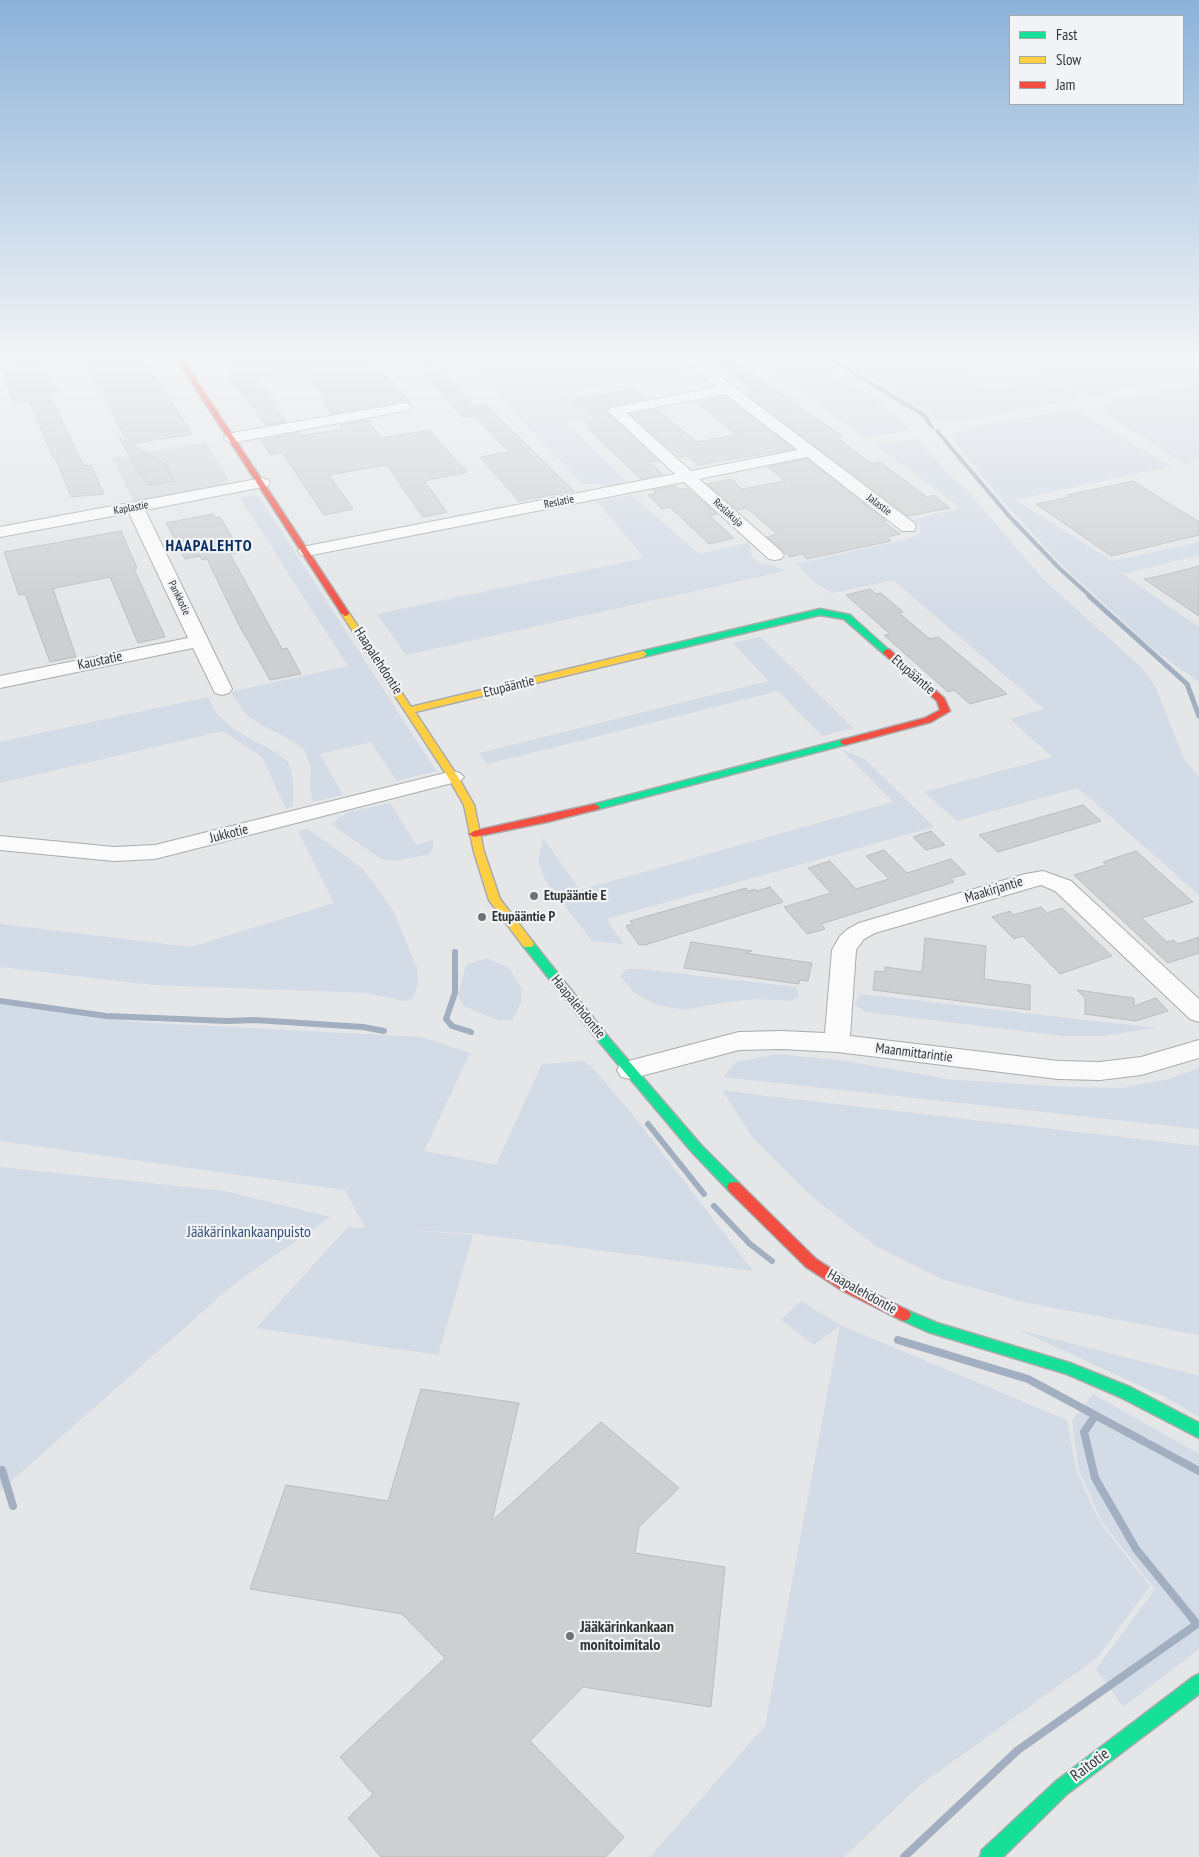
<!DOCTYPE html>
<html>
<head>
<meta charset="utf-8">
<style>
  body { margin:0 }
  #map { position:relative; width:1199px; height:1857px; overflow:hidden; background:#e4e6e8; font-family:"PT Sans Narrow",sans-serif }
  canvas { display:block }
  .legend { position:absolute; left:1009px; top:15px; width:175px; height:90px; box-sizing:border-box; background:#f1f3f6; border:1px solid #a5a7a9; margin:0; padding:6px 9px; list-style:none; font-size:15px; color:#333435 }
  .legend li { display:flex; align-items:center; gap:10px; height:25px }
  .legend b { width:25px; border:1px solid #a5a7a9 }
</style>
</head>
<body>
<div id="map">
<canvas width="1199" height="1857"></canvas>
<ul class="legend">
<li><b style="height:6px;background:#16e098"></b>Fast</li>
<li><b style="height:6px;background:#ffcf43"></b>Slow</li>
<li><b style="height:6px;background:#f24e42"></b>Jam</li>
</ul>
</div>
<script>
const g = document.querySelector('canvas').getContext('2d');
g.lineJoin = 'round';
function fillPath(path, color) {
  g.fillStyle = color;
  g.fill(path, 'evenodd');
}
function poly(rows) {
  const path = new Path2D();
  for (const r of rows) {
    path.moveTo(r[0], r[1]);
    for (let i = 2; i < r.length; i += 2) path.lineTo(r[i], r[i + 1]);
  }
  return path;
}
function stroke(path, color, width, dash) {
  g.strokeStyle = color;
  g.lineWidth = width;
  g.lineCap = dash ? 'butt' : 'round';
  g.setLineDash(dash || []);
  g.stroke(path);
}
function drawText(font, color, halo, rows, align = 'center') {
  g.font = font + ' "PT Sans Narrow",sans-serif';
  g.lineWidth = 4.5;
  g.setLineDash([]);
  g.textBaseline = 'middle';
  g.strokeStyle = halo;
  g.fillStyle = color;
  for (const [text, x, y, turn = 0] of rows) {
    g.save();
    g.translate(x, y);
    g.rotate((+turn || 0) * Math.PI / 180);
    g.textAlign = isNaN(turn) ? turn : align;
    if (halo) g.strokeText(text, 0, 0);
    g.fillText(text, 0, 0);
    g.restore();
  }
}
fillPath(poly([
  [206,442,228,479,219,487,134,502,112,458]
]), '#d3d7dc');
fillPath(poly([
  [461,355,497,355,502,358,523,355,621,355,627,360,656,355,676,355,694,370,566,393,593,418,567,423,630,484,611,488,597,484,582,484],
  [751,355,802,355,869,395,893,414,910,430,866,438],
  [829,355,876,355,885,361,918,355,1026,355,969,368,965,380,979,386,1005,387,1018,382,1051,384,1083,395,1072,401,955,421,936,422,930,413,856,366],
  [1033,355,1199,355,1199,374,1093,396,1061,386,1041,377,1026,364],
  [1199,383,1199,460,1184,464,1103,411,1103,404],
  [1069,410,1077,411,1171,466,1016,500,1112,561,1199,542,1199,555,1122,574,1199,627,1199,682,1154,650,1061,564,1000,498,952,439,953,434,978,426],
  [918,439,946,472,967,490,1044,580,1142,668,1156,688,1184,759,1199,777,1199,895,1078,788,957,821,924,792,1052,757,1010,719,1044,709,893,580,833,593,817,584,796,564,908,539,920,533,921,527,912,520,960,508,876,445],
  [258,495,436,771,397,781,371,742,320,754,343,795,313,802,310,789,311,768,304,749,285,737,261,725,246,714,231,692,348,666,240,498],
  [632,495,699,554,747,543,751,548,751,555,757,562,773,565,785,571,406,655,377,614,644,558,597,501],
  [761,637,853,728,822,736,778,691,487,764,479,753,769,681,733,643],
  [208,697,217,714,233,729,277,753,289,763,293,781,293,806,286,809,262,757,223,731,0,783,0,742],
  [841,749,866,760,934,827,606,919,624,944,592,941,545,880,538,861,543,838,580,890,893,802],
  [390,803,416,845,433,840,433,847,430,854,395,861,381,859,331,824,348,812],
  [308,829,363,869,393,910,417,968,418,984,413,998,404,1001,368,993,153,985,0,967,0,924,191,947,334,903,298,831],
  [487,958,509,968,522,989,521,1003,512,1020,500,1021,463,1006,458,996,466,965],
  [627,969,642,969,796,987,799,996,792,1001,754,999,721,1003,685,1010,657,1005,634,993,620,976],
  [861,994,1155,1028,1103,1036,1064,1036,864,1012,855,1004],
  [0,1004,136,1022,422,1037,470,1053,424,1151,496,1165,541,1066,545,1064,583,1061,591,1066,636,1119,753,1271,477,1234,405,1230,473,1235,438,1355,256,1328,348,1227,365,1228,345,1190,0,1141],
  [778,1054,846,1061,947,1079,1064,1087,1121,1088,1166,1080,1199,1068,1199,1129,723,1077,736,1062],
  [722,1090,758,1095,1199,1146,1199,1335,1028,1303,942,1279,874,1245,810,1195,753,1138],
  [0,1167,225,1191,330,1217,234,1284,0,1491],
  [801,1301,840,1325,1067,1420,1076,1470,1100,1523,1150,1586,1097,1658,920,1785,844,1857,650,1857,765,1726,840,1326,814,1345,781,1320],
  [1019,1330,1199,1376,1199,1417,1167,1398],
  [1093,1394,1199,1454,1199,1649,1123,1707,1096,1669,1155,1589,1102,1522,1079,1470,1072,1421]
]), '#d3dbe6');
stroke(poly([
  [823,355,924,415,932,427],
  [937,431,1009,516,1059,568,1091,597]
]), '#a2afc0', 4);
stroke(poly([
  [1089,596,1187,684,1199,716]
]), '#a2afc0', 5);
stroke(poly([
  [455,952,455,993,446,1019,452,1026,471,1032],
  [0,1001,106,1016,228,1021,255,1020,363,1027,384,1031],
  [648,1124,704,1194],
  [714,1206,750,1244,772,1261]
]), '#a2afc0', 6);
stroke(poly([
  [898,1340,1028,1379,1199,1471],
  [2,1470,13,1506],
  [904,1857,1018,1750,1197,1624,1136,1549,1095,1478,1084,1432,1095,1416]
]), '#a2afc0', 8);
const building = poly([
  [11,355,42,355,57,392,50,393,51,398,84,466,91,465,104,494,71,497,55,457,53,458,29,401,15,403,9,390,0,365,14,363,11,355],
  [82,355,143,355,192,434,131,444,167,465,174,481,148,485,142,475,140,475,119,437,128,443,82,355],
  [222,355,367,355,409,400,331,414,322,402,328,401,302,370,256,377,276,403,272,404,286,422,266,425,227,374,236,373,222,355],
  [408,355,431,355,449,375,446,375,474,407,486,405,574,491,519,501,480,457,509,452,475,416,463,418,408,355],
  [708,355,729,355,795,405,838,433,842,437,838,438,872,464,880,462,927,497,934,495,950,508,908,516,746,394,754,392,708,355],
  [634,389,645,399,610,406,606,411,658,461,650,462,663,474,641,479,587,428,591,427,586,422,596,420,573,400,634,389],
  [726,397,794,449,698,465,687,456,678,457,630,414,657,409,696,442,737,435,696,402,726,397],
  [367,420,382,438,429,430,467,472,424,481,447,512,423,517,387,465,329,475,353,509,324,515,282,453,270,455,261,440,298,433,300,436,343,429,340,425,367,420],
  [807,459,886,521,883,521,900,534,887,537,891,541,807,559,802,554,790,557,767,537,777,534,747,508,737,510,707,484,731,479,742,489,785,481,768,467,807,459],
  [1133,481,1199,522,1199,535,1111,556,1036,504,1070,497,1067,495,1133,481],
  [675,486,679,489,687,488,717,514,710,516,734,538,709,544,670,507,662,509,648,495,656,493,653,490,675,486],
  [213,514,216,518,220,517,241,552,230,554,282,649,287,648,301,674,270,680,238,623,207,559,202,560,200,556,185,559,166,523,213,514],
  [121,531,137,568,134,569,165,637,138,643,110,577,60,587,53,589,76,657,50,662,25,594,19,595,4,552,121,531],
  [1199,566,1199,616,1144,579,1164,575,1199,566],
  [870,589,876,594,881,593,903,612,899,613,930,639,938,637,1007,694,970,704,954,690,948,692,884,635,890,634,846,595,870,589],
  [1083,805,1101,821,998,852,979,835,1083,805],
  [931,831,945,845,926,850,913,837,931,831],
  [884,850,907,873,951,859,966,874,951,878,954,882,821,924,825,929,807,934,784,907,831,893,808,868,830,861,856,889,889,879,866,856,884,850],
  [1136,851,1193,902,1142,918,1167,942,1173,940,1178,944,1199,937,1199,953,1168,963,1074,875,1106,865,1103,862,1136,851],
  [770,887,783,902,645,945,639,945,626,926,633,924,630,921,746,888,748,891,755,889,757,891,770,887],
  [1041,907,1047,913,1062,908,1112,956,1060,974,1023,936,1014,939,992,917,1010,911,1013,915,1041,907],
  [925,938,986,946,984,979,1030,985,1030,1010,873,990,875,971,885,972,885,967,922,972,925,938],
  [691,942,752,951,745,953,812,963,808,981,799,980,799,984,684,968,691,942],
  [1077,990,1134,998,1134,1006,1156,998,1168,1011,1136,1021,1085,1014,1085,998,1077,990],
  [421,1389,519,1403,492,1521,601,1422,679,1488,639,1527,635,1553,725,1567,711,1707,583,1687,530,1741,624,1837,606,1857,381,1857,348,1818,373,1794,340,1757,445,1658,402,1614,250,1589,286,1485,388,1501,421,1389]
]);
fillPath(building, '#cecfd0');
stroke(building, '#bbbcbd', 1);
const street = poly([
  [677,355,692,355,914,523,916,527,914,531,902,531,807,457,699,479,781,551,784,555,781,559,775,560,769,559,684,482,307,556,301,555,298,551,301,547,307,546,675,474,608,411,610,408,615,407,717,387,677,355],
  [725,394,798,450,691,471,626,413,725,394],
  [404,403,409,404,411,407,409,410,232,443,227,441,224,438,227,435,232,433,404,403],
  [262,478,268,480,270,483,268,486,145,510,232,689,229,693,222,695,215,693,193,648,0,688,0,676,188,638,129,513,0,537,0,527,262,478],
  [453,771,460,773,464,777,460,781,155,859,114,861,0,850,0,836,114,847,155,845,453,771],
  [1043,871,1071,881,1199,999,1199,1022,1190,1019,1055,891,1041,885,875,933,864,939,856,950,850,1036,1058,1061,1100,1062,1141,1057,1199,1040,1199,1058,1141,1075,1100,1080,1058,1079,837,1052,782,1049,739,1050,630,1079,621,1077,617,1070,621,1063,739,1032,782,1031,825,1033,832,950,840,936,848,929,859,923,1025,874,1043,871]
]);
const fast = poly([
  [820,609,850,615,891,652,887,655,884,654,844,619,820,615,643,657,639,654,643,651,820,609],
  [845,739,848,740,850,742,848,744,595,810,590,807,591,805,845,739],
  [528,940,532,941,609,1038,701,1145,739,1183,741,1187,739,1191,734,1192,729,1191,691,1151,601,1044,524,947,522,944,528,940],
  [904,1309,937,1323,1070,1363,1130,1387,1199,1423,1199,1438,1120,1397,1067,1374,928,1332,899,1319,897,1315,899,1311,904,1309],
  [1199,1674,1199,1694,1067,1794,1003,1857,980,1857,982,1850,1055,1782,1193,1677,1199,1674]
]);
const slow = poly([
  [345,610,349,613,411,707,643,651,647,654,643,657,415,712,458,777,474,805,484,852,500,899,532,941,534,944,532,947,524,947,489,900,474,852,464,805,448,777,341,613,345,610]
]);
const jam = poly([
  [174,355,180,355,349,613,348,615,345,616,341,613,174,355],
  [887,649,890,650,944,698,950,711,931,722,845,745,842,744,840,742,842,740,925,718,940,710,937,701,884,654,883,652,887,649],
  [595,804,600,807,599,809,547,822,474,837,469,834,474,831,595,804],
  [734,1182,739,1183,816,1259,853,1283,909,1311,911,1315,909,1319,904,1321,899,1319,843,1291,806,1267,729,1191,727,1187,729,1183,734,1182]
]);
stroke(street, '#aaabad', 2);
stroke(fast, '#aaabad', 3);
stroke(slow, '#aaabad', 3);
stroke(jam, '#aaabad', 3);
fillPath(street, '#fbfbfc');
fillPath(fast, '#16e098');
fillPath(slow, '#ffcf43');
fillPath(jam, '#f24e42');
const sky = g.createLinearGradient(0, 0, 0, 615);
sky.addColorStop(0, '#8cb2d8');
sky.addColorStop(0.58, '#f3f4f5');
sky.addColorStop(1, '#f3f4f500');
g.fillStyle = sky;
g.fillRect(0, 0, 1199, 615);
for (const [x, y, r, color] of [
  [534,896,5,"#717274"],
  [482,917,5,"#717274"],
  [570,1636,5,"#717274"]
]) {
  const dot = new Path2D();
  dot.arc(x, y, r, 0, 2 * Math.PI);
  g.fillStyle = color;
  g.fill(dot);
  stroke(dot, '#f1f3f6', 2);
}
drawText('11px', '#333435', '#f1f3f6', [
  ["Reslatie",559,502,-11],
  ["Jalastie",879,505,37],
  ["Kaplastie",131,508,-10],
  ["Reslakuja",728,513,42],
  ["Pankkotie",179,598,64]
]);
drawText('14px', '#333435', '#f1f3f6', [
  ["Kaustatie",100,661,-12],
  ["Haapalehdontie",378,661,57],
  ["Etupääntie",913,675,41],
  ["Etupääntie",509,687,-14],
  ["Jukkotie",229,834,-14],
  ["Maakirjantie",994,890,-17],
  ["Haapalehdontie",578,1007,51],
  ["Maanmittarintie",914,1053,7],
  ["Haapalehdontie",862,1292,29]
]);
drawText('bold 14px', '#333435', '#f1f3f6', [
  ["Etupääntie E",544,896],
  ["Etupääntie P",492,917]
], 'left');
g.letterSpacing = '1px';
drawText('bold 16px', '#072c5f', '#f1f3f6', [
  ["HAAPALEHTO",209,546]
]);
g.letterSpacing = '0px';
drawText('16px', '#365076', '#f1f3f6', [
  ["Jääkärinkankaanpuisto",249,1232]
]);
drawText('bold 16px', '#333435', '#f1f3f6', [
  ["Jääkärinkankaan",580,1627],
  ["monitoimitalo",580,1645]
], 'left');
drawText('16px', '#333435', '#f1f3f6', [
  ["Raitotie",1090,1765,-37]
]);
</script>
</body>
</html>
